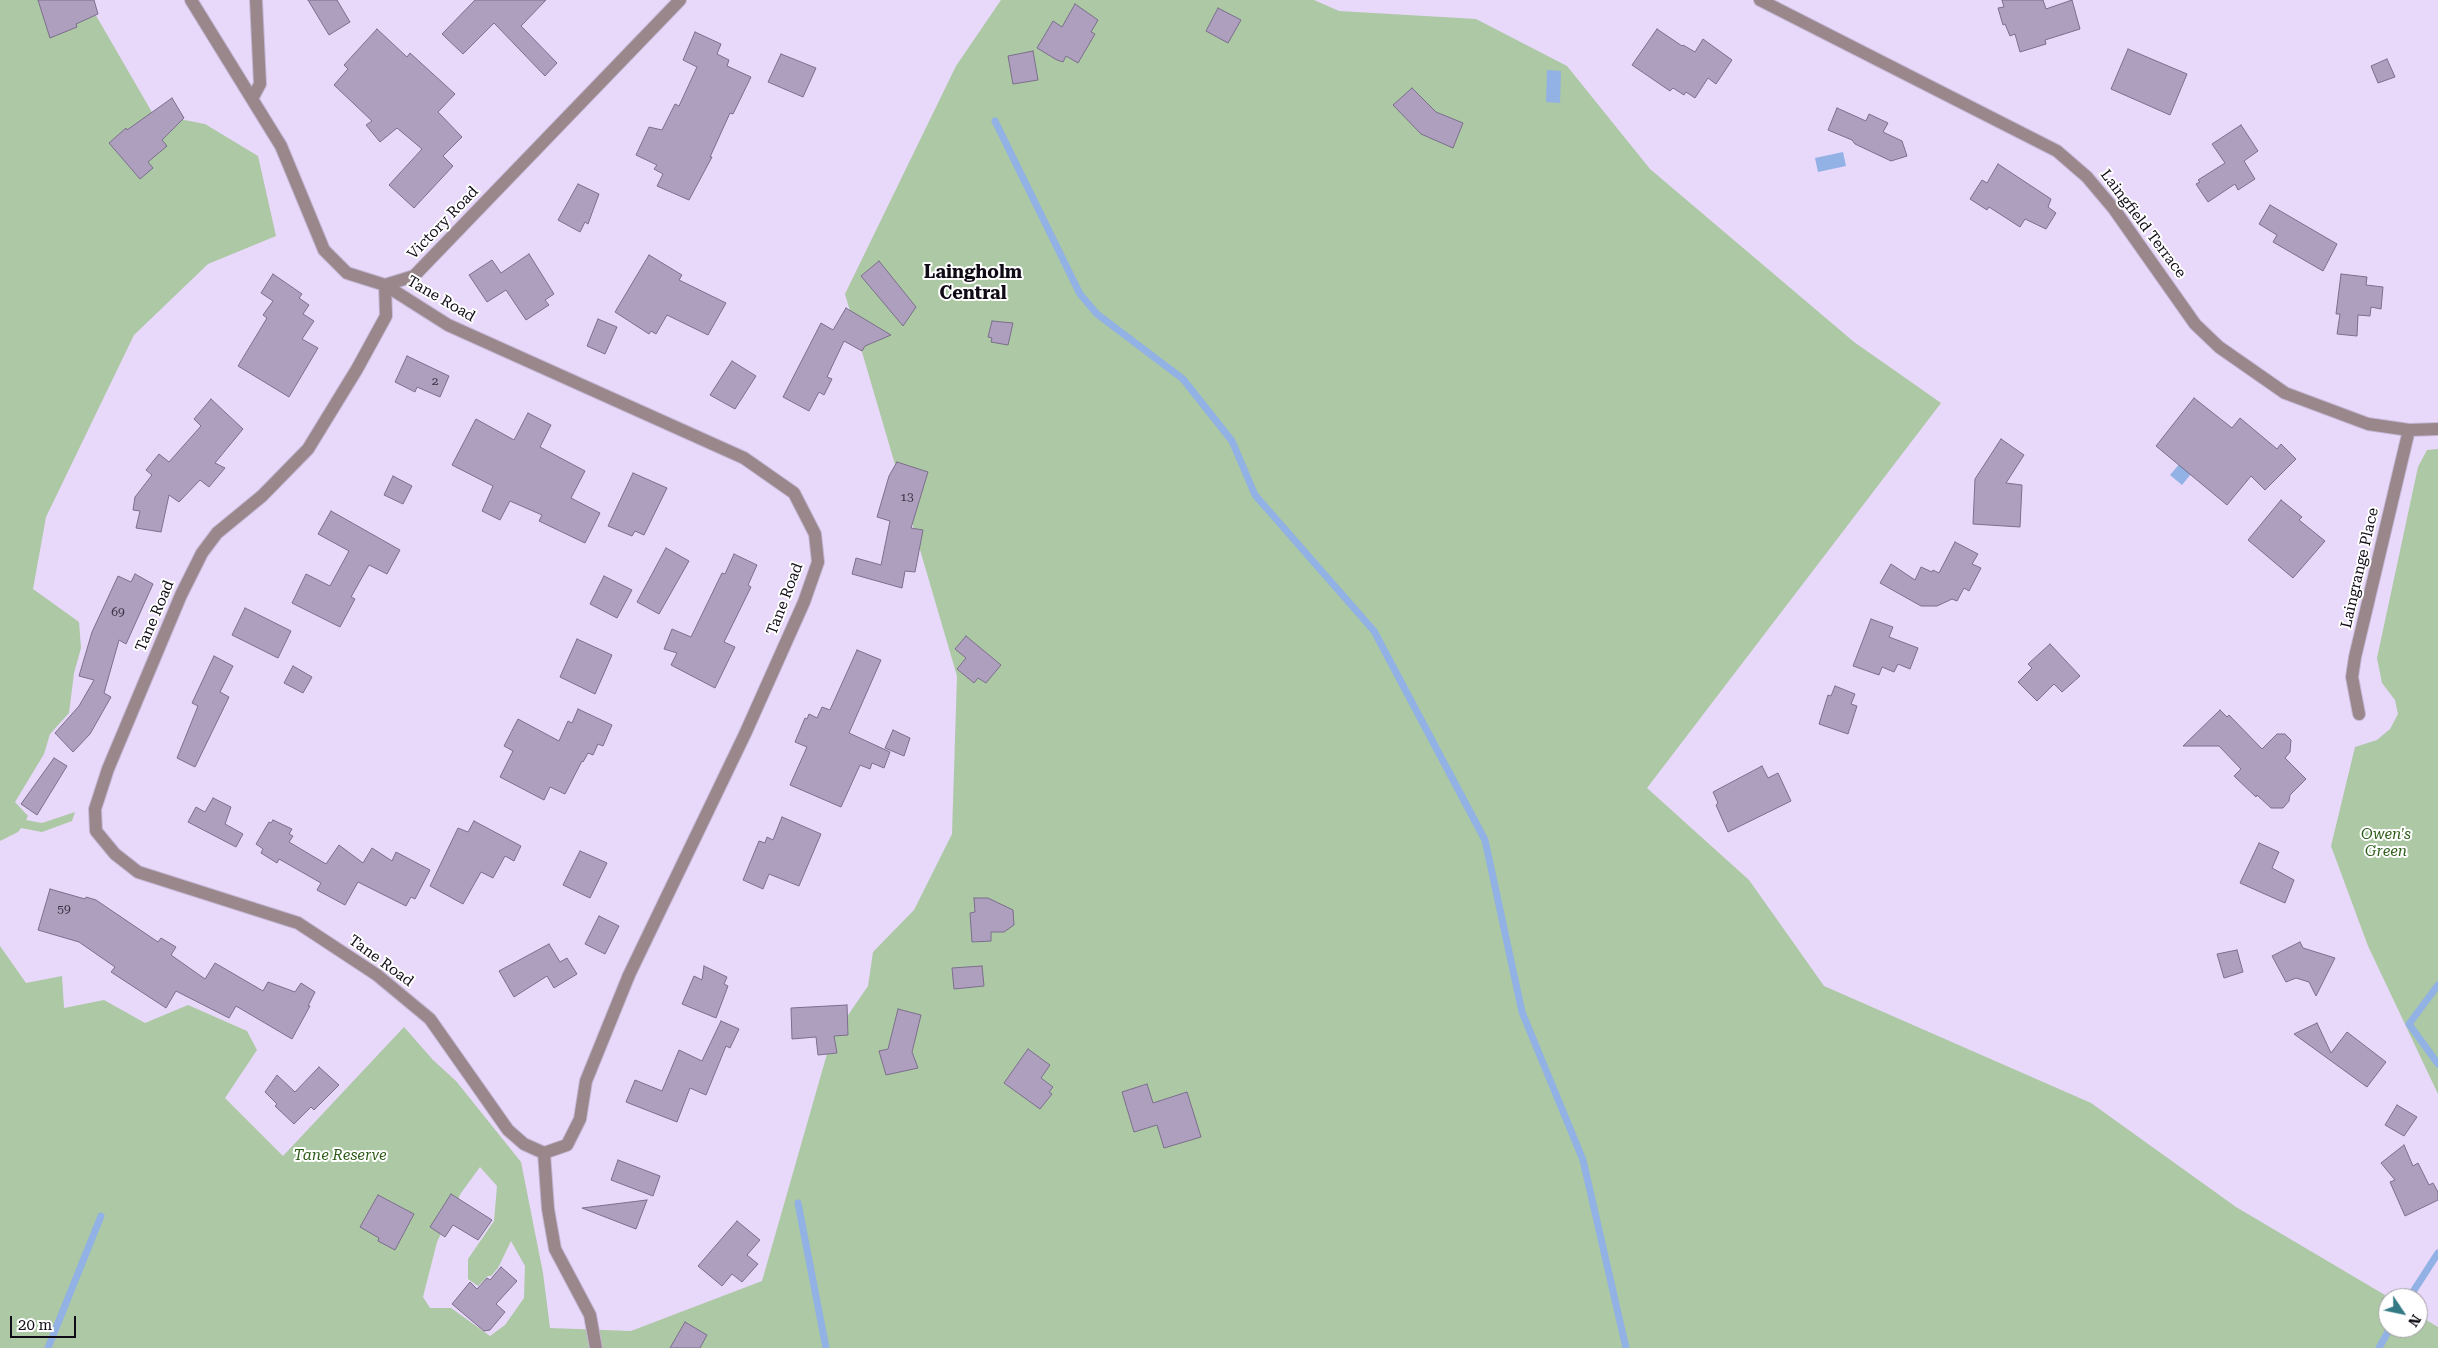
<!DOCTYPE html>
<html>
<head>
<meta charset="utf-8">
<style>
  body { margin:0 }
  #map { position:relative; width:2438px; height:1348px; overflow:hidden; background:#e8d8fa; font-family:"Roboto Serif",serif }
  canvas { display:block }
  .north { position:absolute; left:2378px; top:1288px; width:50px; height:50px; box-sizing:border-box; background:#fff; border:1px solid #9f9da2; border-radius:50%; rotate:124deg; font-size:14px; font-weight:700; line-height:20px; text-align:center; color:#100b16 }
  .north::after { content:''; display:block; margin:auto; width:18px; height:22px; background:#337a85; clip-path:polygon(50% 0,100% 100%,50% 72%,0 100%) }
  .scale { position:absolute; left:10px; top:1316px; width:66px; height:22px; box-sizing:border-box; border:2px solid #100b16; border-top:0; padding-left:6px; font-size:15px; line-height:18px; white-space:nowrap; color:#100b16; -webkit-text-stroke:4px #fff; paint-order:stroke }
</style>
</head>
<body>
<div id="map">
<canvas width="2438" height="1348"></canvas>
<div class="north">N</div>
<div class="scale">20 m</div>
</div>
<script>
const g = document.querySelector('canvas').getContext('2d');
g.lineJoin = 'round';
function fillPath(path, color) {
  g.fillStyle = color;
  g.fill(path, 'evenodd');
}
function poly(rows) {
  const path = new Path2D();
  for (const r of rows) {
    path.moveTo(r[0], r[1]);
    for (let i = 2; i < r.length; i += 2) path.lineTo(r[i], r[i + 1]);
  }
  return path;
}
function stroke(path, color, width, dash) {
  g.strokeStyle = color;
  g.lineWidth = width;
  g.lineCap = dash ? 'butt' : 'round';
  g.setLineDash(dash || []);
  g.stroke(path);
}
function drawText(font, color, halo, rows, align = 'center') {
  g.font = font + ' "Roboto Serif",serif';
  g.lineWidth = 4;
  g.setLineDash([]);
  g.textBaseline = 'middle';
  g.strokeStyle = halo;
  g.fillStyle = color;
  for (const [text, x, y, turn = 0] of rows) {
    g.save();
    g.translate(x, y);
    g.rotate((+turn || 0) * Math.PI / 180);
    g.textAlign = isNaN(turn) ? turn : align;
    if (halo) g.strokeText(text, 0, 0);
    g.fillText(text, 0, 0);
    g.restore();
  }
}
fillPath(poly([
  [0,0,87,0,153,114,205,124,258,156,276,236,208,264,134,335,46,517,33,589,79,622,81,648,74,673,69,713,50,734,44,754,15,802,28,816,26,820,42,823,75,812,72,821,42,832,21,828,18,832,0,841],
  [1001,0,1314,0,1339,11,1476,19,1567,66,1650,169,1854,342,1941,403,1647,788,1749,880,1824,986,2091,1103,2236,1207,2390,1298,2388,1298,2388,1328,2418,1328,2418,1315,2438,1327,2438,1348,0,1348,0,946,26,983,62,976,64,1008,104,1000,145,1023,188,1005,247,1031,257,1050,225,1098,283,1156,404,1027,433,1060,456,1081,521,1162,543,1273,550,1328,631,1331,762,1281,831,1040,868,986,873,952,914,910,952,834,957,676,845,294,956,66],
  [480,1167,497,1186,494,1221,468,1259,468,1279,478,1286,488,1276,491,1276,498,1268,511,1241,525,1266,524,1298,505,1325,490,1336,451,1308,430,1308,423,1297,437,1242,461,1193],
  [2438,449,2438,1094,2368,946,2331,846,2355,747,2377,740,2390,729,2398,714,2395,700,2382,683,2377,658,2418,467,2427,450]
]), '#acc8a4');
fillPath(poly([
  [1547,70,1561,71,1560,103,1546,102],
  [1843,152,1846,166,1818,172,1815,158],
  [2191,450,2203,459,2182,485,2170,475]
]), '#92b1e4');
stroke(poly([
  [995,121,1080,294,1097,314,1183,379,1232,441,1255,495,1374,631,1485,840,1522,1012,1583,1160,1626,1348],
  [2438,985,2409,1024,2438,1064],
  [798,1203,826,1348],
  [2409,1298,2438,1253],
  [48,1348,101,1216],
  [2379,1348,2390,1328]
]), '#92b1e4', 7);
const building = poly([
  [38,0,94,0,98,14,76,24,77,27,50,38,38,0],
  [308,0,337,0,350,22,329,35,308,0],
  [475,0,546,0,521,26,557,63,545,76,494,23,463,54,442,34,475,0],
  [2002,0,2043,0,2046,9,2072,0,2080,29,2045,40,2046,44,2020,52,2015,34,2010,36,2005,24,2003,25,1998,8,2004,7,2002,0],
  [1075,4,1098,20,1091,32,1095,34,1078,63,1066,56,1063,62,1057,60,1037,48,1053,21,1062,27,1075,4],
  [1218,8,1241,20,1228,43,1206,31,1218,8],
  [377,29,407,57,410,53,455,94,438,112,462,137,443,156,453,166,414,208,389,185,422,149,397,128,380,142,366,125,372,121,334,85,348,69,344,65,377,29],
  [1657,29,1682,46,1683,45,1695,52,1703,39,1732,60,1716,84,1708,78,1695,98,1686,92,1684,95,1673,88,1670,91,1632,65,1657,29],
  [695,32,721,44,717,54,729,60,727,66,751,77,733,114,730,113,710,157,712,157,689,200,657,186,663,174,654,169,657,165,636,155,649,127,662,130,675,104,679,106,697,67,683,60,695,32],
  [2128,49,2187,74,2170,115,2111,89,2128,49],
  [1033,51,1038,80,1013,84,1008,56,1033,51],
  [781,54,816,68,803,97,768,82,781,54],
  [2387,59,2395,77,2378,83,2371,66,2387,59],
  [1412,88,1436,112,1463,123,1453,148,1421,134,1393,105,1412,88],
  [172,98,184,118,162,140,167,146,148,162,153,168,140,179,109,143,126,128,127,130,172,98],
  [1837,108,1866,121,1869,114,1888,123,1883,132,1902,141,1907,156,1891,161,1855,144,1852,140,1828,130,1837,108],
  [2241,125,2258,151,2244,161,2255,179,2238,190,2235,184,2208,202,2196,184,2200,182,2198,180,2225,163,2212,144,2241,125],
  [1998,164,2051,199,2048,207,2056,213,2046,229,2025,219,2020,227,1989,207,1987,210,1970,199,1982,180,1987,183,1998,164],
  [578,184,599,194,588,224,585,222,580,232,558,220,578,184],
  [2270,205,2337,244,2323,271,2273,242,2277,235,2259,224,2270,205],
  [529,254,554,294,545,300,549,305,526,320,506,290,487,302,469,275,492,260,501,273,529,254],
  [649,255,682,275,679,280,726,303,708,335,667,315,656,334,651,331,649,334,615,312,649,255],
  [879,261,916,307,903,326,861,276,879,261],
  [273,274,302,294,299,298,309,305,303,314,314,321,302,339,318,348,289,397,238,366,267,318,263,315,273,301,261,293,273,274],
  [2341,274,2367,277,2366,285,2383,287,2381,309,2371,307,2370,316,2358,315,2357,336,2337,334,2340,314,2336,314,2341,274],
  [846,308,891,335,865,346,862,351,844,341,827,377,832,379,824,395,819,392,809,411,783,397,821,323,833,330,846,308],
  [598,319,617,327,605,354,587,346,598,319],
  [992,321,1013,323,1008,345,991,342,992,338,988,337,992,321],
  [407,356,449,376,440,397,417,387,415,392,395,382,407,356],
  [732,361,756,376,735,409,710,395,732,361],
  [2194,398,2232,428,2240,418,2277,449,2281,444,2296,459,2265,490,2251,476,2227,505,2156,446,2194,398],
  [211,399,243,429,215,463,225,468,209,487,200,480,179,502,169,495,161,532,136,528,140,511,133,510,135,497,152,475,146,470,159,454,169,462,201,426,194,419,211,399],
  [528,413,551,425,540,447,585,471,571,498,600,513,585,543,539,521,542,515,510,501,500,520,482,511,493,486,452,465,476,419,514,440,528,413],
  [2001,439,2024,455,2006,483,2022,485,2020,527,1973,524,1975,479,2001,439],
  [897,462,928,472,911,528,923,530,915,572,905,571,902,588,852,574,856,558,881,565,890,521,877,517,889,476,897,462],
  [633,473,667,488,644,535,635,531,632,536,608,526,633,473],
  [393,476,412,486,403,504,384,495,393,476],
  [2281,500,2302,517,2299,520,2325,541,2293,578,2248,540,2281,500],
  [331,511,400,550,387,574,369,565,351,597,355,599,340,627,292,603,306,574,330,586,349,551,318,534,331,511],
  [1955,542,1978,554,1972,564,1981,568,1969,591,1964,588,1957,601,1952,599,1937,606,1921,606,1880,583,1891,564,1915,580,1921,567,1932,572,1933,570,1939,573,1955,542],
  [666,548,689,561,659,614,637,602,666,548],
  [734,554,757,565,748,585,751,587,724,642,735,647,715,688,671,665,677,653,664,649,672,629,691,637,722,573,725,574,734,554],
  [135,574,153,584,126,644,119,640,104,693,111,697,90,734,73,752,55,733,79,706,94,680,79,676,92,632,118,576,131,582,135,574],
  [604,576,632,590,617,618,590,604,604,576],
  [245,608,291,631,278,658,232,635,245,608],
  [1871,619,1893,627,1889,637,1918,648,1910,669,1898,664,1894,672,1882,667,1879,675,1853,666,1871,619],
  [966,636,1001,665,986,683,978,678,974,683,957,669,966,658,955,649,966,636],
  [577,639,612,655,595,694,560,677,577,639],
  [2050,644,2080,676,2062,692,2054,684,2037,701,2018,682,2032,668,2028,664,2050,644],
  [857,650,881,660,849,733,890,752,884,768,872,763,870,769,860,765,841,807,790,785,807,747,795,742,805,718,807,719,809,714,817,718,822,707,830,710,857,650],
  [214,656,233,666,220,692,229,697,195,767,177,758,198,706,192,703,214,656],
  [293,666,312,677,303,693,284,683,293,666],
  [1835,686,1855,694,1851,704,1857,706,1848,734,1819,724,1828,695,1831,696,1835,686],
  [578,709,612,725,603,746,598,744,593,755,588,753,583,762,582,761,565,794,550,787,544,800,500,777,513,751,504,746,518,719,559,741,568,721,572,723,578,709],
  [2220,710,2227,717,2229,715,2262,749,2277,734,2285,734,2291,740,2290,752,2285,758,2306,779,2290,795,2289,801,2283,808,2271,808,2257,795,2256,797,2234,776,2241,769,2219,746,2183,746,2220,710],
  [893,730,910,738,904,756,885,748,893,730],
  [54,758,67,766,37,815,21,804,54,758],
  [1762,766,1768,778,1778,773,1791,801,1728,832,1716,805,1718,803,1713,792,1762,766],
  [213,798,231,807,225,824,243,834,236,847,188,822,196,807,205,812,213,798],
  [782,817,821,834,799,886,769,874,763,889,743,880,759,841,765,843,767,837,773,840,782,817],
  [273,820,292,829,289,834,293,836,289,842,326,864,339,845,363,863,372,848,392,861,396,852,430,870,415,899,411,897,406,906,358,882,345,905,317,890,321,883,279,859,277,863,261,853,263,849,256,844,269,822,271,823,273,820],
  [474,821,521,846,514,861,505,856,493,878,481,872,463,904,430,886,458,828,468,832,474,821],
  [2259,843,2279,852,2272,868,2294,880,2285,903,2240,883,2259,843],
  [580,851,607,863,590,898,563,885,580,851],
  [50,889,85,899,86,897,96,900,158,942,161,938,176,947,171,955,205,979,215,963,263,991,268,982,295,992,301,983,315,992,308,1006,310,1006,292,1039,236,1006,229,1018,176,991,166,1008,111,972,115,967,79,942,38,930,50,889],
  [974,898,988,898,1013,910,1014,925,1004,932,991,932,991,941,972,942,970,913,975,912,974,898],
  [599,916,619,926,605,954,585,944,599,916],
  [2300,942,2303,948,2335,958,2316,996,2309,982,2296,978,2286,982,2272,956,2300,942],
  [549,944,560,962,567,958,577,974,554,988,547,976,514,997,499,971,549,944],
  [2237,950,2243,972,2224,978,2217,954,2237,950],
  [704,966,727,977,724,984,728,986,716,1018,682,1004,694,976,702,980,704,966],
  [982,966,984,986,954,989,952,968,982,966],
  [847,1005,848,1035,834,1036,837,1053,818,1055,816,1037,792,1039,791,1008,847,1005],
  [898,1009,921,1015,912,1052,918,1068,886,1075,879,1051,888,1049,898,1009],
  [721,1021,739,1029,730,1048,726,1046,706,1095,690,1088,677,1122,626,1102,635,1080,662,1091,679,1050,702,1061,721,1021],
  [2317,1023,2331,1053,2347,1032,2386,1062,2367,1087,2294,1034,2317,1023],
  [1028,1049,1050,1065,1041,1078,1053,1087,1049,1092,1052,1094,1040,1109,1004,1083,1028,1049],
  [319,1067,339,1085,314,1110,311,1107,294,1124,275,1106,277,1104,265,1092,277,1075,295,1092,319,1067],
  [1147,1084,1153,1103,1187,1092,1201,1137,1164,1148,1157,1125,1134,1132,1122,1092,1147,1084],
  [2397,1105,2417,1117,2404,1136,2385,1125,2397,1105],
  [2404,1145,2413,1166,2418,1163,2429,1185,2433,1183,2438,1192,2438,1200,2405,1216,2390,1182,2395,1180,2381,1163,2404,1145],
  [618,1160,660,1176,653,1196,611,1180,618,1160],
  [451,1194,492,1220,478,1240,453,1225,445,1237,430,1227,451,1194],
  [378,1195,414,1214,395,1250,378,1241,379,1238,360,1227,378,1195],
  [647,1200,636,1229,582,1208,647,1200],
  [737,1221,760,1240,747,1255,758,1264,742,1282,732,1274,722,1286,698,1266,737,1221],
  [501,1267,517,1281,496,1304,505,1312,490,1330,484,1331,452,1304,470,1282,477,1289,487,1278,490,1280,501,1267],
  [685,1322,707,1335,700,1348,670,1348,685,1322]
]);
fillPath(building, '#ae9fbf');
stroke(building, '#7c6e8c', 1);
const minor = poly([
  [191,0,281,146,324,250,347,273,385,285,448,325,744,458,794,493,815,534,818,562,804,602,745,734,629,975,586,1081,580,1119,567,1145,544,1153,524,1144,508,1130,430,1019,377,975,298,923,138,872,115,854,96,831,95,809,108,769,181,595,202,553,217,533,262,496,308,449,357,369,386,316,385,285],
  [1760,0,2057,151,2087,177,2114,209,2195,324,2219,347,2285,393,2368,424,2409,430,2438,429],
  [252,99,260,84,256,0],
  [385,285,414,276,680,0],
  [2359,714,2352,677,2355,657,2409,430],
  [544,1153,548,1209,555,1249,590,1315,596,1348]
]);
stroke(minor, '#c5b7d6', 14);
stroke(minor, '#99878b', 12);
drawText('12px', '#383040', null, [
  ["2",435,381],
  ["13",907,497],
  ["69",118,612],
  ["59",64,909]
]);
drawText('15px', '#100b16', '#fff', [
  ["Victory Road",443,223,-46],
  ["Laingfield Terrace",2143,224,53],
  ["Tane Road",441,299,30],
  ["Laingrange Place",2360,568,-77],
  ["Tane Road",785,599,-69],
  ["Tane Road",155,616,-67],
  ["Tane Road",381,961,36]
]);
drawText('italic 15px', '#2b5b17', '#fff', [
  ["Owen's",2386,835],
  ["Green",2386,852],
  ["Tane Reserve",340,1156]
]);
drawText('bold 18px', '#100b16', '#fff', [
  ["Laingholm",973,273],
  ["Central",973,294]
]);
</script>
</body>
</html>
